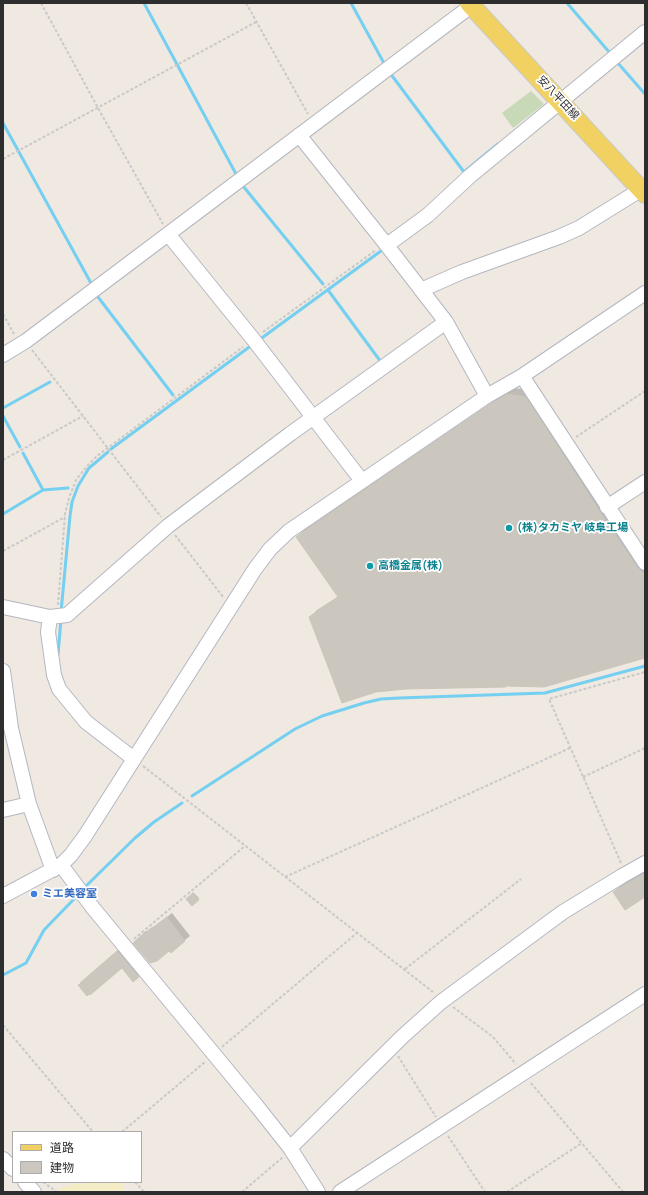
<!DOCTYPE html>
<html>
<head>
<meta charset="utf-8">
<style>
  body { margin:0 }
  #map { position:relative; width:648px; height:1195px; overflow:hidden; background:#efe9e1; font-family:Manrope,"Noto Sans JP",sans-serif }
  canvas { display:block }
  .frame { position:absolute; inset:0; border:4px solid #2e2e2e; pointer-events:none }
  .legend { position:absolute; left:12px; top:1131px; width:130px; height:52px; box-sizing:border-box; background:#fff; border:1px solid #ababab; margin:0; padding:5px 7px; list-style:none; font-size:12px; color:#2e2e2e }
  .legend li { display:flex; align-items:center; gap:8px; height:20px }
  .legend b { width:20px; border:1px solid #ababab }
</style>
</head>
<body>
<div id="map">
<canvas width="648" height="1195"></canvas>
<div class="frame"></div>
<ul class="legend">
<li><b style="height:5px;background:#f2d163"></b>道路</li>
<li><b style="height:11px;background:#cbc7bf"></b>建物</li>
</ul>
</div>
<script>
const g = document.querySelector('canvas').getContext('2d');
g.lineJoin = 'round';
function fillPath(path, color) {
  g.fillStyle = color;
  g.fill(path, 'evenodd');
}
function poly(rows) {
  const path = new Path2D();
  for (const r of rows) {
    path.moveTo(r[0], r[1]);
    for (let i = 2; i < r.length; i += 2) path.lineTo(r[i], r[i + 1]);
  }
  return path;
}
function stroke(path, color, width, dash) {
  g.strokeStyle = color;
  g.lineWidth = width;
  g.lineCap = dash ? 'butt' : 'round';
  g.setLineDash(dash || []);
  g.stroke(path);
}
function drawText(font, color, halo, rows, align = 'center') {
  g.font = font + ' Manrope,"Noto Sans JP",sans-serif';
  g.lineWidth = 3.5;
  g.setLineDash([]);
  g.textBaseline = 'middle';
  g.strokeStyle = halo;
  g.fillStyle = color;
  for (const [text, x, y, turn = 0] of rows) {
    g.save();
    g.translate(x, y);
    g.rotate((+turn || 0) * Math.PI / 180);
    g.textAlign = isNaN(turn) ? turn : align;
    if (halo) g.strokeText(text, 0, 0);
    g.fillText(text, 0, 0);
    g.restore();
  }
}
fillPath(poly([
  [85,1182,123,1182,123,1192,62,1192,59,1189,73,1184,83,1184]
]), '#f3ecc5');
fillPath(poly([
  [531,91,544,104,513,128,502,113]
]), '#c8d9b8');
fillPath(poly([
  [515,388,533,391,645,561,645,657,505,686,406,688,310,617,317,610,339,596,297,537,304,530,500,397],
  [645,871,645,895,614,892,619,887],
  [194,893,199,898,192,905,187,899],
  [172,913,190,936,171,951,139,938,152,927,153,928],
  [121,948,142,973,138,976,133,980,122,967,85,980]
]), '#0003');
stroke(poly([
  [144,3,236,174],
  [351,3,385,65],
  [567,3,610,53,608,55],
  [617,62,645,94],
  [390,73,464,172,498,144],
  [3,123,92,285],
  [243,186,323,284],
  [328,290,381,362,380,363],
  [98,297,173,395],
  [259,340,385,248],
  [3,408,50,382],
  [3,416,20,447],
  [111,449,252,345],
  [23,453,43,490],
  [3,514,43,490,68,488],
  [61,612,70,516,72,502,78,486,89,468,108,452],
  [58,655,61,619],
  [192,796,295,729,322,716,364,703,381,699,399,698,545,693,645,666],
  [84,888,135,838,154,822,182,803],
  [3,975,26,963,44,930,75,898]
]), '#75cff0', 3);
const building = poly([
  [507,394,526,397,600,512,638,568,645,574,645,658,544,687,505,686,506,687,406,689,376,692,342,703,309,617,338,597,296,537,492,403,507,394],
  [645,873,645,897,625,910,613,892,645,873],
  [193,893,199,900,192,906,186,899,193,893],
  [167,917,185,941,171,953,169,951,157,961,150,963,133,943,146,931,147,932,167,917],
  [117,951,139,977,133,982,122,968,90,995,89,994,87,996,78,985,81,984,80,983,117,951]
]);
fillPath(building, '#cbc7bf');
stroke(building, '#cbc5ba', 1);
const minor = poly([
  [299,135,385,243,446,322,487,396],
  [168,234,253,339,362,481],
  [387,245,428,215,470,176,645,32],
  [421,290,462,272,559,237,579,228,645,187],
  [3,355,26,341,475,3],
  [522,376,645,563],
  [607,507,645,482],
  [3,607,50,617,67,615,168,526,290,434,446,322],
  [50,617,48,632,54,675,59,689,86,722,134,759],
  [3,671,11,728,29,804,53,870],
  [3,810,29,804],
  [61,865,93,908,256,1105,290,1148,318,1192],
  [3,896,61,865,71,855,85,836,255,569,270,549,289,531,487,396,522,376,645,293],
  [290,1148,403,1036,441,1002,563,912,622,876,645,863],
  [3,1159,13,1169],
  [25,1182,34,1192],
  [340,1192,645,994]
]);
const major = poly([
  [469,3,645,194]
]);
stroke(minor, '#b4b7c1', 16);
stroke(major, '#c9c9c9', 20);
stroke(poly([
  [41,3,98,108,163,224],
  [246,3,308,114],
  [3,159,256,22],
  [3,314,14,334],
  [263,332,376,250],
  [32,350,161,517],
  [576,437,645,391],
  [3,460,83,416],
  [175,535,224,598],
  [3,551,65,517],
  [58,605,65,514,69,498,76,480,88,465,97,456,243,347],
  [143,766,433,992],
  [583,777,645,748],
  [621,863,549,699,645,672],
  [285,877,570,748],
  [134,939,245,846],
  [405,969,521,879],
  [453,1007,493,1037,516,1064],
  [3,1025,93,1132],
  [222,1047,358,932],
  [398,1056,436,1117],
  [531,1083,623,1192],
  [122,1132,205,1062],
  [448,1136,485,1192],
  [43,1182,57,1192],
  [135,1182,144,1192],
  [242,1192,283,1157],
  [507,1192,582,1143]
]), '#c9c9c9', 2, [3, 2]);
stroke(minor, '#fff', 14);
stroke(major, '#f2d163', 18);
for (const [x, y, r, color] of [
  [509,528,4,"#0f9aa8"],
  [370,566,4,"#0f9aa8"],
  [34,894,4,"#3f7fe0"]
]) {
  const dot = new Path2D();
  dot.arc(x, y, r, 0, 2 * Math.PI);
  g.fillStyle = color;
  g.fill(dot);
  stroke(dot, '#fff', 1.5);
}
drawText('11px', '#2e2e2e', '#fff', [
  ["安八平田線",558,98,47]
]);
drawText('bold 11px', '#0d838f', '#fff', [
  ["(株)タカミヤ 岐阜工場",517,528],
  ["高橋金属(株)",378,566]
], 'left');
drawText('bold 11px', '#366cbe', '#fff', [
  ["ミエ美容室",42,894]
], 'left');
</script>
</body>
</html>
